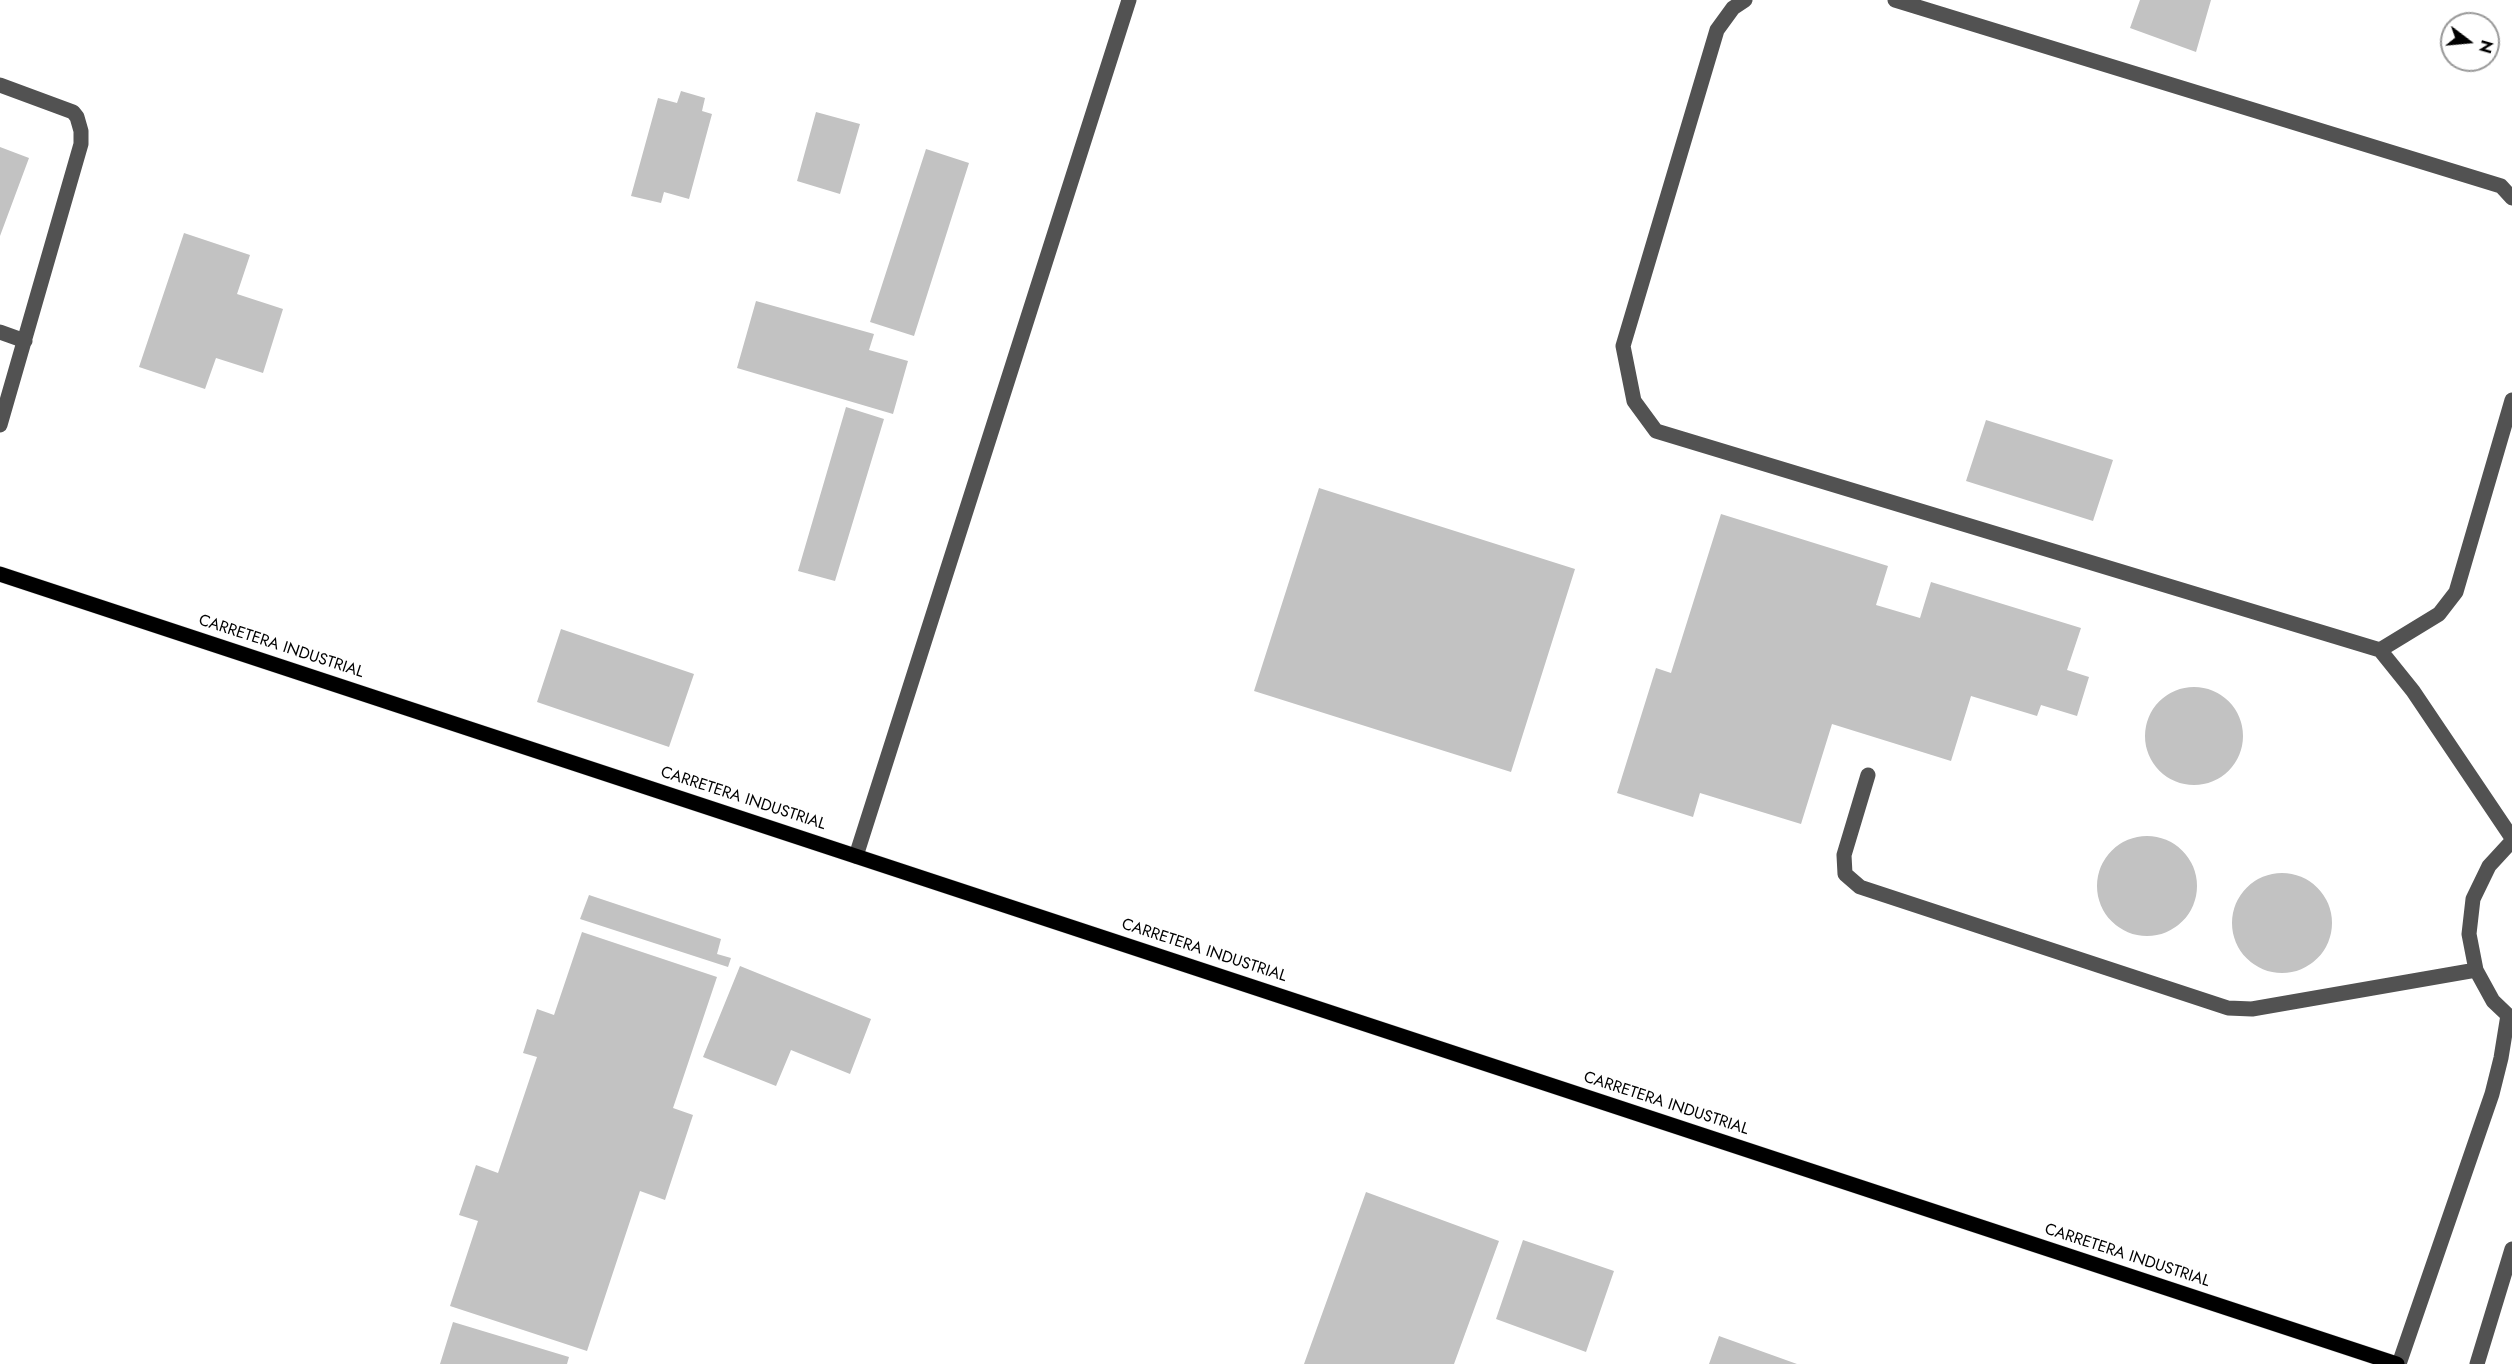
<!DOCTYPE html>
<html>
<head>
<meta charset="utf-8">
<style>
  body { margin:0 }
  #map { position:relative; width:2512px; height:1364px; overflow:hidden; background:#fff; font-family:Jost,sans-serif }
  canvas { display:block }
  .north { position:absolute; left:2440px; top:12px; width:60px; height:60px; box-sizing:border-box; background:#fff; border:2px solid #999; border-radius:50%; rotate:106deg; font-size:16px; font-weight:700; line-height:24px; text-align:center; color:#000 }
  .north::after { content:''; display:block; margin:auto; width:21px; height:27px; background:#000; clip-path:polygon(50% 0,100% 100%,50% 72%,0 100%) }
</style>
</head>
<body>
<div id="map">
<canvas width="2512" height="1364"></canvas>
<div class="north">N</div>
</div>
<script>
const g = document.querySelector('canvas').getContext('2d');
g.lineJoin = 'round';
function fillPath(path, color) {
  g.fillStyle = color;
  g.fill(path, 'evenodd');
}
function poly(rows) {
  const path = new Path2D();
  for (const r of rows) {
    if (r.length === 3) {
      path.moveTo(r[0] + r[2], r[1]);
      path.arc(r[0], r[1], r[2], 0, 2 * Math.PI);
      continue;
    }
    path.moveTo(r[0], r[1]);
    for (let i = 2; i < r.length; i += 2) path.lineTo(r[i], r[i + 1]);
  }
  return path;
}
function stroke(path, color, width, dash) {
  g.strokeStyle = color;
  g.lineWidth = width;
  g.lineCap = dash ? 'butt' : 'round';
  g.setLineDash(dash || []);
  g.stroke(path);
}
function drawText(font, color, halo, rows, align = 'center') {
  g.font = font + ' Jost,sans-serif';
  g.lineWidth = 4.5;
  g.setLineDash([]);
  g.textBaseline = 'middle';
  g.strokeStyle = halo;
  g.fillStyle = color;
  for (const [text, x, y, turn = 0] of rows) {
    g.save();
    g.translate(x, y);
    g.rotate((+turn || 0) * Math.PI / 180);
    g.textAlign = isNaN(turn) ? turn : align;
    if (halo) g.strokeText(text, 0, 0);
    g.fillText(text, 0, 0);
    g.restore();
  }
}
fillPath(poly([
  [2140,0,2211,0,2196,52,2130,28],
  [681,91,705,98,702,111,712,114,689,199,664,192,661,203,631,196,658,98,677,103],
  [816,112,860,124,840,194,797,181],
  [0,147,29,158,0,236],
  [926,149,969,163,914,336,870,322],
  [184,233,250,255,237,294,283,309,263,373,216,358,205,389,139,367],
  [756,301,874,334,869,350,908,361,893,414,737,368],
  [846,407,884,419,835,581,798,571],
  [1986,420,2113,460,2093,521,1966,481],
  [1319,488,1575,569,1511,772,1254,691],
  [1721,514,1888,566,1876,605,1920,618,1931,582,2081,628,2067,670,2089,677,2077,716,2041,705,2037,716,1971,696,1951,761,1832,724,1801,824,1700,793,1693,817,1617,793,1656,668,1671,673],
  [561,629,694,674,669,747,537,702],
  [2194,736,49],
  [2147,886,50],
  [2282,923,50],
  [589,895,721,939,717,954,731,958,728,967,580,919],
  [582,932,717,977,673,1108,693,1115,665,1200,640,1191,587,1351,450,1306,478,1221,459,1215,476,1165,498,1173,537,1057,523,1053,537,1009,554,1015],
  [740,966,871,1019,850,1074,791,1050,776,1086,703,1057],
  [1366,1192,1499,1241,1454,1364,1304,1364],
  [1523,1240,1614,1271,1586,1352,1496,1319],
  [453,1322,569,1357,567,1364,440,1364],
  [1719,1336,1797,1364,1709,1364]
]), '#c2c2c2');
const major = poly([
  [0,574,2397,1364]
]);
stroke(major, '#dbdbdb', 16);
stroke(poly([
  [1745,0,1733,8,1717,30,1623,346,1634,401,1656,431,2380,650,2413,691,2512,838],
  [1895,0,2501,186,2512,198],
  [0,85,73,112,77,117,81,131,81,144,0,425],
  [0,332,25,341],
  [2380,650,2439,614,2456,592,2512,400],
  [1868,775,1844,855,1845,874,1860,887,2228,1008,2252,1009,2476,970],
  [2512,841,2489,866,2473,899,2469,934,2476,970,2493,1001,2512,1019],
  [856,856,1129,0],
  [2399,1364,2492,1094,2501,1058,2508,1015],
  [2477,1364,2512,1249]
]), '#525252', 15);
stroke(major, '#000', 15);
drawText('16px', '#000', '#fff', [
  ["CARRETERA INDUSTRIAL",281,647,18],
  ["CARRETERA INDUSTRIAL",743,799,18],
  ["CARRETERA INDUSTRIAL",1204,951,18],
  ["CARRETERA INDUSTRIAL",1666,1104,18],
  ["CARRETERA INDUSTRIAL",2127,1256,18]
]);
</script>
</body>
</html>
